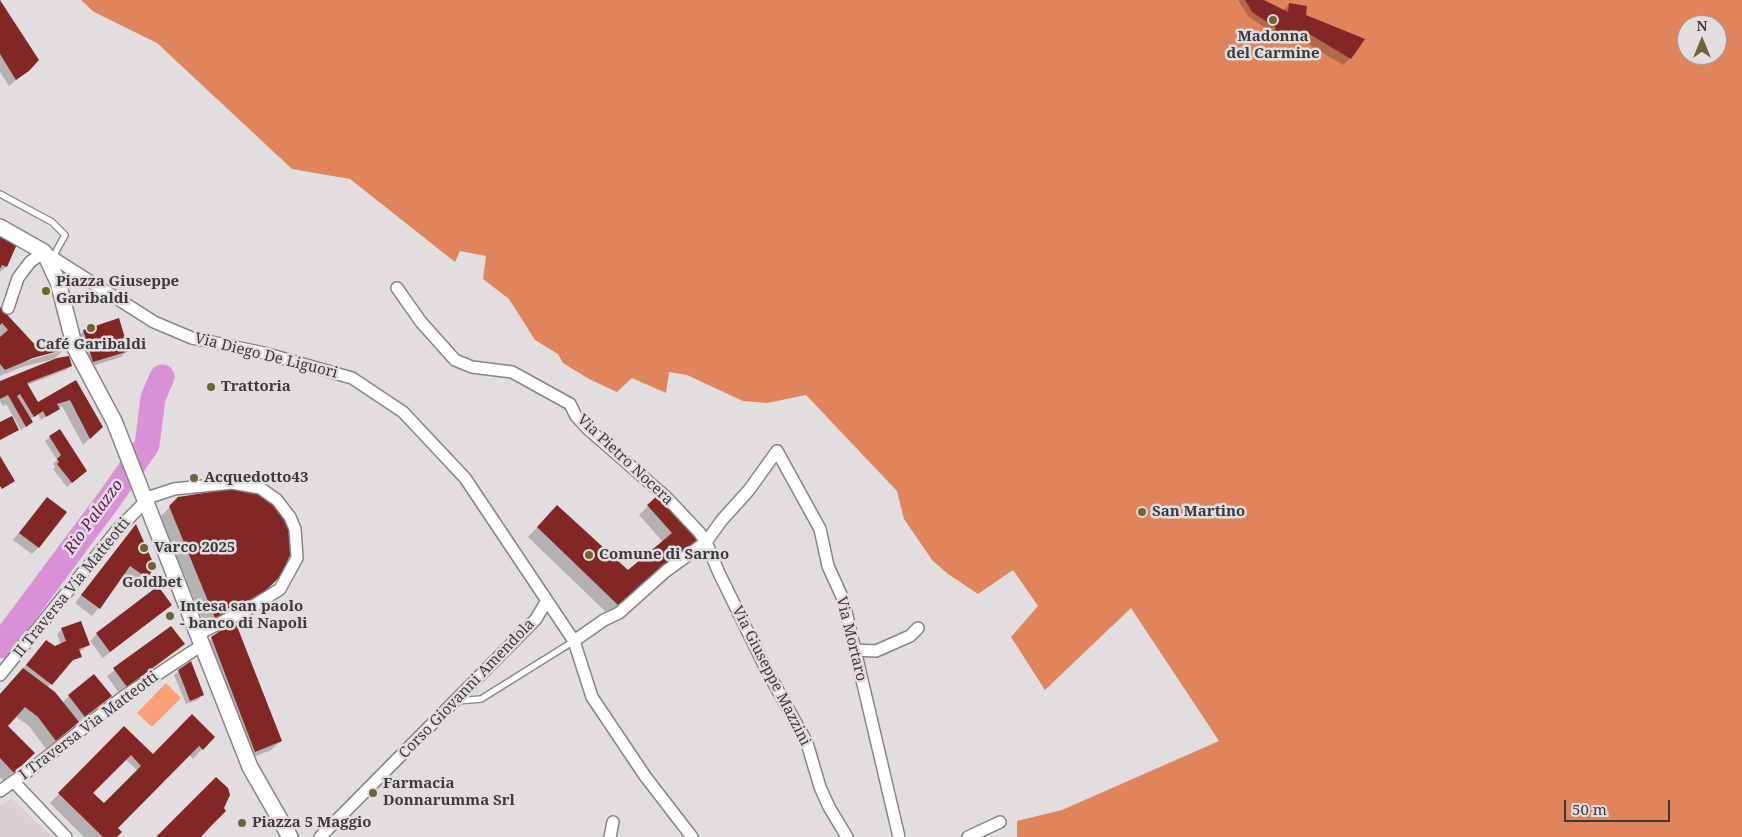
<!DOCTYPE html>
<html>
<head>
<meta charset="utf-8">
<style>
  body { margin:0 }
  #map { position:relative; width:1742px; height:837px; overflow:hidden; background:#e2dedf; font-family:"Noto Serif",serif }
  canvas { display:block }
  .north { position:absolute; left:1677px; top:15px; width:50px; height:50px; box-sizing:border-box; background:#e2dedf; border:1px solid #a09c9d; border-radius:50%; rotate:0deg; font-size:14px; font-weight:700; line-height:20px; text-align:center; color:#3c3a3a }
  .north::after { content:''; display:block; margin:auto; width:18px; height:22px; background:#6c6431; clip-path:polygon(50% 0,100% 100%,50% 72%,0 100%) }
  .scale { position:absolute; left:1564px; top:800px; width:106px; height:22px; box-sizing:border-box; border:2px solid #3c3a3a; border-top:0; padding-left:6px; font-size:15px; line-height:18px; white-space:nowrap; color:#3c3a3a; -webkit-text-stroke:4px #e2dedf; paint-order:stroke }
</style>
</head>
<body>
<div id="map">
<canvas width="1742" height="837"></canvas>
<div class="north">N</div>
<div class="scale">50 m</div>
</div>
<script>
const g = document.querySelector('canvas').getContext('2d');
g.lineJoin = 'round';
function fillPath(path, color) {
  g.fillStyle = color;
  g.fill(path, 'evenodd');
}
function poly(rows) {
  const path = new Path2D();
  for (const r of rows) {
    path.moveTo(r[0], r[1]);
    for (let i = 2; i < r.length; i += 2) path.lineTo(r[i], r[i + 1]);
  }
  return path;
}
function stroke(path, color, width, dash) {
  g.strokeStyle = color;
  g.lineWidth = width;
  g.lineCap = dash ? 'butt' : 'round';
  g.setLineDash(dash || []);
  g.stroke(path);
}
function drawText(font, color, halo, rows, align = 'center') {
  g.font = font + ' "Noto Serif",serif';
  g.lineWidth = 5;
  g.setLineDash([]);
  g.textBaseline = 'middle';
  g.strokeStyle = halo;
  g.fillStyle = color;
  for (const [text, x, y, turn = 0] of rows) {
    g.save();
    g.translate(x, y);
    g.rotate((+turn || 0) * Math.PI / 180);
    g.textAlign = isNaN(turn) ? turn : align;
    if (halo) g.strokeText(text, 0, 0);
    g.fillText(text, 0, 0);
    g.restore();
  }
}
fillPath(poly([
  [11,798,53,837,0,837,0,806]
]), '#ddd0d2');
fillPath(poly([
  [166,683,181,698,152,727,137,713]
]), '#fd9f77');
fillPath(poly([
  [81,0,1742,0,1742,837,1017,837,1017,821,1062,810,1219,741,1131,608,1045,690,1011,637,1038,606,1013,570,978,594,948,574,932,560,904,519,897,491,806,395,767,403,743,401,687,375,669,372,666,393,632,378,617,392,589,379,563,363,558,354,535,340,509,299,483,279,486,256,460,251,455,262,350,179,292,169,157,43,94,12],
  [1687,25,1717,25,1717,55,1687,55]
]), '#e0845c');
fillPath(poly([
  [0,0,28,70,9,86,0,72],
  [1238,0,1262,0,1283,11,1289,4,1350,58,1343,65,1298,38,1268,37,1276,27,1275,26,1270,31,1248,16],
  [0,237,6,267,0,272],
  [0,309,37,349,64,349,54,359,22,367,0,376],
  [57,350,58,352,27,361,26,358],
  [84,331,128,350,121,357,86,368,77,338],
  [71,366,66,370,27,385,37,404,76,381,94,434,83,445,62,406,41,420,38,414,30,419,32,422,21,430,6,404,3,406,0,401,0,382],
  [50,437,81,475,67,487,53,469,55,467,53,464,57,460,45,441],
  [47,498,39,547,32,554,13,540],
  [648,506,696,540,608,614,528,537,557,507,628,571,663,542,639,515],
  [170,507,270,585,254,600,205,626,160,517],
  [135,526,146,577,139,584,124,574,92,616,75,603],
  [170,605,103,658,90,641,97,634],
  [80,622,89,645,79,652,81,656,68,664,47,688,62,703,69,696,110,696,46,749,29,726,15,716,7,726,33,753,4,781,0,777,0,695,46,642,55,648,61,645,57,634,61,630],
  [171,627,183,644,119,693,107,676],
  [212,638,281,741,271,750,246,760,203,648],
  [179,671,202,695,198,700,186,704,174,675],
  [124,728,153,755,213,737,193,759,189,755,117,828,116,837,84,837,50,803],
  [125,759,138,771,104,805,92,793]
]), '#0003');
stroke(poly([
  [0,646,111,497,147,445,153,398,162,377]
]), '#da90d5', 25);
fillPath(poly([
  [0,0,39,60,29,71,16,80,0,54],
  [1245,0,1264,0,1288,12,1289,3,1307,6,1306,15,1365,39,1351,59,1306,32,1273,31,1276,28,1252,12],
  [0,236,17,244,7,267,2,265,0,269],
  [0,307,38,348,64,342,66,349,33,358,5,370,0,364,0,337,8,330,2,323,0,325],
  [119,318,129,351,93,362,83,330],
  [69,356,72,366,27,383,38,402,76,380,103,427,90,439,70,400,57,404,60,409,46,417,43,411,34,417,20,394,17,396,33,422,26,427,8,395,0,399,0,381,57,358],
  [12,416,19,430,0,440,0,422],
  [60,429,87,471,72,483,57,464,59,462,57,459,61,455,49,436],
  [0,456,15,481,2,489,0,486],
  [229,489,242,489,261,494,274,503,283,516,290,534,291,553,281,576,265,591,235,609,215,618,169,506,178,497],
  [657,496,697,540,618,605,537,527,557,505,628,570,672,533,647,505],
  [47,497,67,512,39,548,19,533],
  [136,524,155,567,147,578,130,566,100,609,81,595],
  [158,586,172,605,110,652,96,633],
  [81,621,90,645,79,649,82,657,73,660,52,685,26,665,46,640,55,646,66,641,61,628],
  [235,621,282,741,255,752,211,637],
  [171,626,185,644,127,687,113,668],
  [191,661,204,695,190,701,178,670],
  [23,668,55,692,79,722,56,741,38,717,25,707,8,726,35,753,14,773,0,758,0,694],
  [94,674,112,696,85,717,68,695],
  [192,714,215,737,203,750,199,746,118,828,122,832,117,837,103,837,58,793,124,726,153,754],
  [131,755,141,766,104,803,93,793],
  [216,777,228,788,230,795,224,808,226,811,211,826,201,837,156,837]
]), '#822726');
const service = poly([
  [0,194,52,222,65,235,53,257],
  [457,701,481,699,574,641]
]);
const minor = poly([
  [397,288,421,322,455,360,472,367,512,372,570,404,576,416,588,429,666,497,699,532,706,542,719,573,766,669,807,743,820,787,829,807,847,837],
  [8,308,18,278,30,262,44,252,154,322,192,338,264,353,352,378,403,412,465,478,574,641,592,697,645,776,692,837],
  [144,499,174,489,232,483,260,488,277,500,290,517,295,529,297,558,280,589,250,608,198,634],
  [574,641,604,620,619,613,666,571,706,542,722,520,749,490,777,451,820,529,828,566,843,599,899,837],
  [855,650,876,651,910,636,918,628],
  [0,675,118,529,146,501],
  [14,782,66,837],
  [0,791,34,767,123,697,202,645],
  [320,837,536,619,546,602],
  [610,837,613,822],
  [968,837,1000,822]
]);
const tertiary = poly([
  [0,227,44,252,58,282,75,348,114,421,250,767,290,837]
]);
stroke(service, '#878484', 8);
stroke(minor, '#878484', 14);
stroke(tertiary, '#878484', 18);
stroke(service, '#fff', 5.5);
stroke(minor, '#fff', 11);
stroke(tertiary, '#fff', 15);
for (const [x, y, r, color] of [
  [1273,20,5,"#6c6431"],
  [46,291,5,"#6c6431"],
  [91,328,5,"#6c6431"],
  [211,387,5,"#6c6431"],
  [194,478,5,"#6c6431"],
  [1142,512,5,"#6c6431"],
  [144,548,5,"#6c6431"],
  [589,555,5,"#6c6431"],
  [152,566,5,"#6c6431"],
  [170,616,5,"#6c6431"],
  [373,793,5,"#6c6431"],
  [242,823,5,"#6c6431"]
]) {
  const dot = new Path2D();
  dot.arc(x, y, r, 0, 2 * Math.PI);
  g.fillStyle = color;
  g.fill(dot);
  stroke(dot, '#e2dedf', 2);
}
drawText('bold 15px', '#3c3a3a', '#e2dedf', [
  ["Madonna",1273,37,"center"],
  ["del Carmine",1273,54,"center"],
  ["Piazza Giuseppe",56,282],
  ["Garibaldi",56,299],
  ["Café Garibaldi",91,345,"center"],
  ["Trattoria",221,387],
  ["Acquedotto43",204,478],
  ["San Martino",1152,512],
  ["Varco 2025",154,548],
  ["Comune di Sarno",599,555],
  ["Goldbet",152,583,"center"],
  ["Intesa san paolo",180,607],
  ["- banco di Napoli",180,624],
  ["Farmacia",383,784],
  ["Donnarumma Srl",383,801],
  ["Piazza 5 Maggio",252,823]
], 'left');
drawText('15px', '#3c3a3a', '#e2dedf', [
  ["Via Diego De Liguori",266,356,14],
  ["Via Pietro Nocera",625,460,43],
  ["II Traversa Via Matteotti",72,588,-51],
  ["Via Mortaro",851,639,76],
  ["Via Giuseppe Mazzini",771,676,63],
  ["Corso Giovanni Amendola",467,689,-46],
  ["I Traversa Via Matteotti",89,726,-37]
]);
drawText('italic 16px', '#690f67', '#e2dedf', [
  ["Rio Palazzo",94,517,-54]
]);
</script>
</body>
</html>
